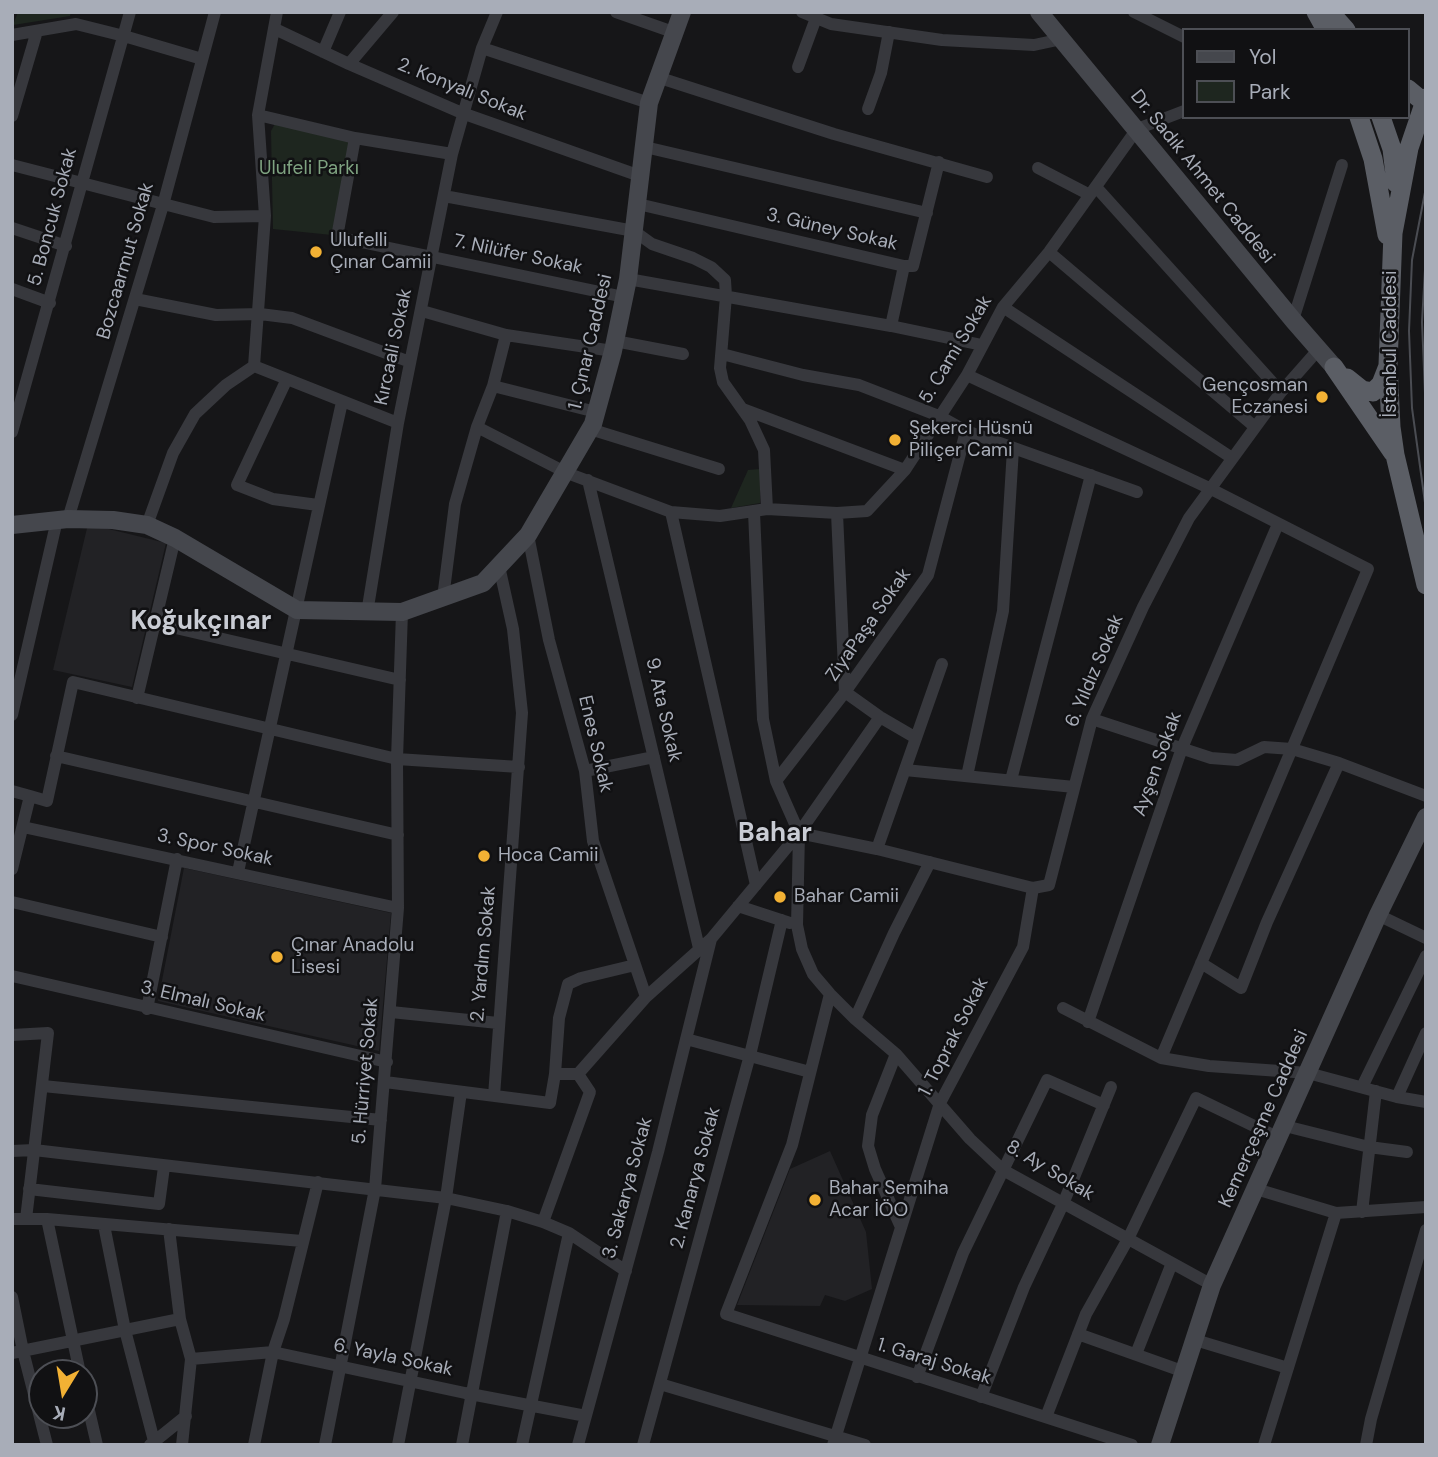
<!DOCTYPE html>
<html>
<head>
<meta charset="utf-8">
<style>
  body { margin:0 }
  #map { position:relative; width:1438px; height:1457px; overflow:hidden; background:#161618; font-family:"DM Sans",sans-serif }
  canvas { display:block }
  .frame { position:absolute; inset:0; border:14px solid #a8adb8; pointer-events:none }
  .legend { position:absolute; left:1182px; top:28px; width:228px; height:91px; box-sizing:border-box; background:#111113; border:2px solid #4d4f55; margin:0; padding:9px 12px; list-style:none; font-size:21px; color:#a8adb8 }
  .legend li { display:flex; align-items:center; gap:14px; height:35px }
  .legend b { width:35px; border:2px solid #4d4f55 }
  .north { position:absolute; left:28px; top:1359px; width:70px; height:70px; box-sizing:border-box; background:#111113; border:2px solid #4d4f55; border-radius:50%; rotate:191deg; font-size:19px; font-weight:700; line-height:28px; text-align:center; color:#a8adb8 }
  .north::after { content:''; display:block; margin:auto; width:24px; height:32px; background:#f2b134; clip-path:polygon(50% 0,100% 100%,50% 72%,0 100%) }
</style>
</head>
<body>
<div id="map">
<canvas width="1438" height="1457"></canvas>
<div class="frame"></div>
<ul class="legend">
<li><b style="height:9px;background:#45474d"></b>Yol</li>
<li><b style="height:19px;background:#1e261f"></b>Park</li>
</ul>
<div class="north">K</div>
</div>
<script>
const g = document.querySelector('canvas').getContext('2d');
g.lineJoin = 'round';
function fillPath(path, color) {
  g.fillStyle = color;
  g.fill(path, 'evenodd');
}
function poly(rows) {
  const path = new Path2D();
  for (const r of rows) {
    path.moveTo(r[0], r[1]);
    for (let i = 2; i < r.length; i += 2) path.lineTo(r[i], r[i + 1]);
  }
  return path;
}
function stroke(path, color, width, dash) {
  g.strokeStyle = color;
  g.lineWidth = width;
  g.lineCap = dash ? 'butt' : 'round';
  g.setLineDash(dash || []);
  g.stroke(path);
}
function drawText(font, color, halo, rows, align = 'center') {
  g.font = font + ' "DM Sans",sans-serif';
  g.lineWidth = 5;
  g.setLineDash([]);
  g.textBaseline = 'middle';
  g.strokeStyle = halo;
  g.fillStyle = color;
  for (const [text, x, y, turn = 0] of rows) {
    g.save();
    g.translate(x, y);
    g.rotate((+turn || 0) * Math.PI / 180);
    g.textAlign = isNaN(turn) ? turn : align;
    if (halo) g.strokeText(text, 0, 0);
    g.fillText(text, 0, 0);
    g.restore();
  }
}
fillPath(poly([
  [88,524,166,543,132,687,53,670],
  [184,868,391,913,379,1051,158,1001],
  [830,1151,866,1232,872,1289,845,1301,825,1295,820,1306,737,1305,790,1169]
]), '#222225');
fillPath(poly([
  [18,12,71,12,70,16,13,25],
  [276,122,353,141,332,235,273,229,271,131],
  [760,469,760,503,731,508,748,470]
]), '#1e261f');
stroke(poly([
  [616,12,673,32],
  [802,12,831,24,942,40,1034,45,1062,39],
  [1134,12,1184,37],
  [275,29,349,64,462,113,640,176],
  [12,35,76,24,124,36,202,59],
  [482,48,649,103],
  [323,52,340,12],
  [349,64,393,12],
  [798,67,816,18],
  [657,77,834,134,987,177],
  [868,109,881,73,889,32],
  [258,115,355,138,452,154],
  [12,116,37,31],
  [355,138,337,237,624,297],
  [645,147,927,213],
  [12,165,214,217,265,216],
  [1038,168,1090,195],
  [1096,187,1281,392],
  [444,196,634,231,652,244,693,258,711,267,725,280,726,296,720,368,723,382,750,420,764,450,767,509],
  [638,204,904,266,913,266,939,162],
  [12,228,66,246],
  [1049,252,1255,427],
  [628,279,891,326,982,345],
  [12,289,50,303],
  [135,299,216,315,260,314,292,318,410,362],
  [1003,307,1232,458],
  [422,311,506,335,613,351],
  [1293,320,1342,165],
  [891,326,904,266],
  [615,341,683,354],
  [722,354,803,375,859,385,939,416,966,431,1137,492],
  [254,366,398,423],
  [967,375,1209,488,1368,569,1161,1058],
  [286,381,237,485,273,499,318,505],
  [493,386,596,412],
  [743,409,905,470],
  [477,427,567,473,671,512,720,516,767,509,837,513,867,511,905,470,967,375,1003,307,1049,252,1137,129,1184,111],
  [590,429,719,469],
  [12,432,130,12],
  [588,480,699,948],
  [671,512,756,885],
  [754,512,763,719,776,781,799,833,797,925,802,949,813,974,830,994,855,1019,896,1054,970,1139,1003,1170,1212,1285],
  [837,513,845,692,880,717,916,738],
  [68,519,163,205,215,12],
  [147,525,173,453,195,414,226,385,254,366,265,216,258,115,277,12],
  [528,535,549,640,585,771,593,841,646,997],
  [443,598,455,504,477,427,493,386,506,335],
  [367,613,398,423,452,154,482,48,497,12],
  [154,623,400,680],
  [137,698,175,538],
  [12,715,57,520],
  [1092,719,1211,758,1237,760,1264,747,1292,749,1339,763,1426,796],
  [56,756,398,835],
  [905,770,1074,787],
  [585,771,654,757],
  [967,776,1003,611,1013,449],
  [1011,780,1091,475],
  [776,781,845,692,928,575,966,431],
  [12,791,30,796],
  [23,827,398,908],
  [799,833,877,849,1033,888,1049,885,1092,719,1143,607,1189,518,1281,392,1318,350],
  [877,849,942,664],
  [12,869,30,796,47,801,73,682,397,759,519,767],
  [238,872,342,402],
  [12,902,162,937],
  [738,906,790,923],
  [1378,915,1426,938],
  [1201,963,1241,988,1267,922,1339,763],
  [12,976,387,1062],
  [830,994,792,1145,726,1314,1132,1445],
  [1063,1008,1161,1058,1209,1066,1308,1073,1397,1097,1426,1102],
  [147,1009,177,859],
  [391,1012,498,1023],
  [855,1019,894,933,930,862],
  [1088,1022,1182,748,1278,524],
  [12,1035,48,1033,26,1219],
  [686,1039,810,1072],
  [896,1054,872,1115,868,1146,875,1169,900,1225],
  [578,1074,646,997,711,939,799,833,880,717],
  [385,1082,550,1103,555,1074,559,1018,568,984,581,978,635,965],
  [43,1086,381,1120],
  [1362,1087,1426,956],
  [494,1096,522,713,513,629,499,566],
  [1397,1097,1426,1033],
  [1285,1126,1369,1147,1407,1152],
  [12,1151,34,1150,446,1198,507,1211,543,1222,569,1233,626,1271],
  [29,1189,159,1204,164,1167],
  [1256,1189,1336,1213,1426,1207],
  [1362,1212,1376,1091],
  [12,1219,47,1219,302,1241],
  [47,1219,80,1373],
  [543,1222,590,1092,578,1074,555,1074],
  [104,1225,125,1330,154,1441],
  [169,1229,180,1319,191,1359,182,1445],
  [12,1297,23,1351,47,1445],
  [1078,1334,1182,1371],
  [1192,1339,1288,1368],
  [12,1353,180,1319],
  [1136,1354,1172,1263],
  [191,1359,273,1352,465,1393,586,1416],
  [917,1377,963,1253,1047,1080,1104,1105],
  [660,1384,865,1445],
  [84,1389,97,1445],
  [981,1397,1024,1287,1063,1204,1111,1087],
  [1046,1417,1086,1314,1128,1239,1196,1098,1279,1138],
  [150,1445,186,1416],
  [254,1445,273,1352,284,1319,318,1182],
  [325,1445,375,1189,398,908,397,759,402,612],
  [398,1445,446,1198,461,1092],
  [462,1445,507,1211],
  [522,1445,569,1233],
  [578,1445,658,1152,711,939],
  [643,1445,750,1055,782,920],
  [833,1445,940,1103,1023,947,1033,888],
  [1264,1445,1336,1213],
  [1366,1445,1371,1419,1426,1230]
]), '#37383d', 12);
stroke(poly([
  [1039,12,1293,320,1334,367],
  [12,525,68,519,113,520,147,525,175,538,297,610,402,612,483,583,528,535,593,424,613,351,628,279,649,103,682,12],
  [1160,1445,1212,1285,1378,915,1426,817]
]), '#45474d', 18);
stroke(poly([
  [1316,12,1326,30],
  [1330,12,1346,30],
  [1408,89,1426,104],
  [1426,98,1409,148,1393,233,1388,365,1391,427,1395,455,1426,585],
  [1359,117,1373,159,1387,235],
  [1381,117,1392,149,1396,183],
  [1334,367,1393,453],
  [1347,378,1362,390,1373,392,1381,384,1388,366]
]), '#5b5e65', 19);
stroke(poly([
  [1426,187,1412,260,1409,331,1412,408,1426,510],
  [1426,252,1422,322,1426,417]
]), '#4a4c52', 2);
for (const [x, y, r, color] of [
  [316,252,7,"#f2b134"],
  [1322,397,7,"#f2b134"],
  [895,440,7,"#f2b134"],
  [484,856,7,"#f2b134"],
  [780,897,7,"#f2b134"],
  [277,957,7,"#f2b134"],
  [815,1200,7,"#f2b134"]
]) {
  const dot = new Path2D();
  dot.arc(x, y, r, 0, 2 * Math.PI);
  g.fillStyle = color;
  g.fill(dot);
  stroke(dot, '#111113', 2.5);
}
drawText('19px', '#a8adb8', '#111113', [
  ["2. Konyalı Sokak",462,90,22],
  ["Dr. Sadık Ahmet Caddesi",1202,177,51],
  ["5. Boncuk Sokak",53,217,-75],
  ["3. Güney Sokak",832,230,13],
  ["7. Nilüfer Sokak",518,255,12],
  ["Bozcaarmut Sokak",126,261,-74],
  ["1. Çınar Caddesi",591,342,-77],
  ["İstanbul Caddesi",1391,344,-90],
  ["Kırcaali Sokak",394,347,-78],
  ["5. Cami Sokak",956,350,-59],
  ["ZiyaPaşa Sokak",869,625,-55],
  ["6. Yıldız Sokak",1095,671,-67],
  ["9. Ata Sokak",663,710,77],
  ["Enes Sokak",595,744,77],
  ["Ayşen Sokak",1158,764,-70],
  ["3. Spor Sokak",215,848,12],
  ["2. Yardım Sokak",484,954,-85],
  ["3. Elmalı Sokak",203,1002,13],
  ["1. Toprak Sokak",954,1037,-63],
  ["5. Hürriyet Sokak",366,1071,-85],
  ["Kemerçeşme Caddesi",1264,1119,-66],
  ["8. Ay Sokak",1050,1171,31],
  ["2. Kanarya Sokak",696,1178,-75],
  ["3. Sakarya Sokak",628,1188,-75],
  ["6. Yayla Sokak",393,1358,12],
  ["1. Garaj Sokak",934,1362,17]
]);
drawText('19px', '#7fa381', '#111113', [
  ["Ulufeli Parkı",309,169]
]);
drawText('19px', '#a8adb8', '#111113', [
  ["Ulufelli",330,241],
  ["Çınar Camii",330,263],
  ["Gençosman",1308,386,"right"],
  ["Eczanesi",1308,408,"right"],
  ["Şekerci Hüsnü",909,429],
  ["Piliçer Cami",909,451],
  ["Hoca Camii",498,856],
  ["Bahar Camii",794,897],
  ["Çınar Anadolu",291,946],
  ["Lisesi",291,968],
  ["Bahar Semiha",829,1189],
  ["Acar İÖO",829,1211]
], 'left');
drawText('bold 26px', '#c9ccd4', '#111113', [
  ["Koğukçınar",201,622],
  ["Bahar",775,834]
]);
</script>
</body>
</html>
